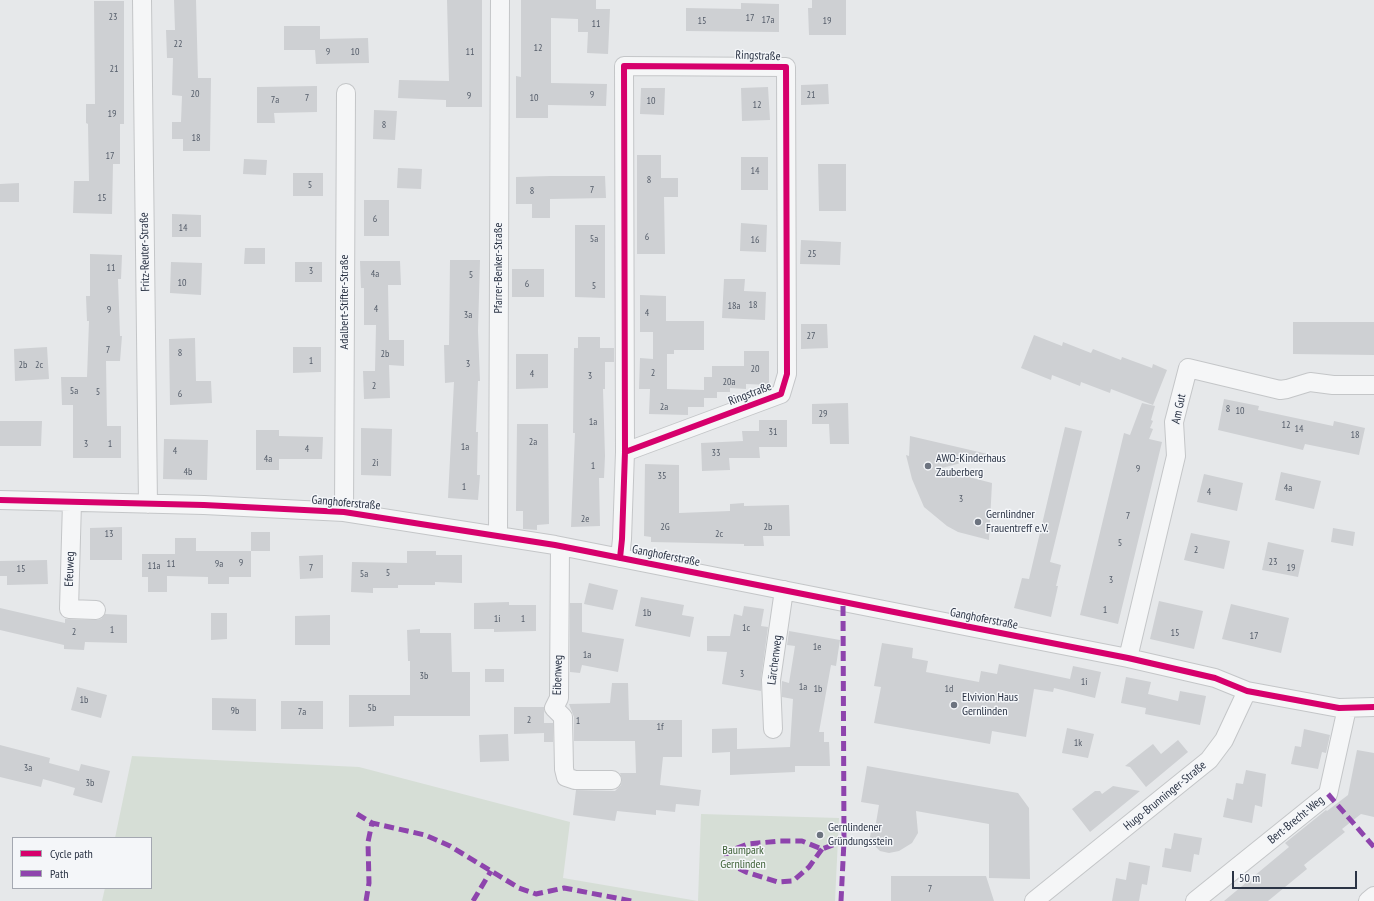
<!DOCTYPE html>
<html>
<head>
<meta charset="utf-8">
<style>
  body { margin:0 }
  #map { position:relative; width:1374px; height:901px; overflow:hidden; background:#e6e8ea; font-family:"PT Sans Narrow",sans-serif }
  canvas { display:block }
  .legend { position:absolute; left:12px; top:837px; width:140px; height:52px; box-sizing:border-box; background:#f4f6f9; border:1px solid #a4a8b1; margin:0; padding:5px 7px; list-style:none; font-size:12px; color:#2b3445 }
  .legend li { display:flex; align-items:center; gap:8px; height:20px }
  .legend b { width:20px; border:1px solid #a4a8b1 }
  .scale { position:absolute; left:1232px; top:871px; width:125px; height:18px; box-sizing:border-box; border:2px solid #2b3445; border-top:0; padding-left:5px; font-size:12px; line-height:14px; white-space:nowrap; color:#2b3445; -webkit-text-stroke:3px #f4f6f9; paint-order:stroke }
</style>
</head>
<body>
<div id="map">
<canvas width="1374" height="901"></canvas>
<ul class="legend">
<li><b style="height:5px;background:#d6006c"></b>Cycle path</li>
<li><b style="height:5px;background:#8e44ad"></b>Path</li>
</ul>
<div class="scale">50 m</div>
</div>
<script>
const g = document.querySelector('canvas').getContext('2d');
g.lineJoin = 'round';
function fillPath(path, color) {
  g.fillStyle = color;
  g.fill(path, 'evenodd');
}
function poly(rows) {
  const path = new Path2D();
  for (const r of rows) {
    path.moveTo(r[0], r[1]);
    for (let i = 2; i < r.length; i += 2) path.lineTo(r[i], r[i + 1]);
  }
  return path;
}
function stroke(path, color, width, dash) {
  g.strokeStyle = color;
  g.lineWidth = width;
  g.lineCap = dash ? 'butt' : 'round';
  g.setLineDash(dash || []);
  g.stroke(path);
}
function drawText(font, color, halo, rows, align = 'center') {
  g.font = font + ' "PT Sans Narrow",sans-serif';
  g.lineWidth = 3;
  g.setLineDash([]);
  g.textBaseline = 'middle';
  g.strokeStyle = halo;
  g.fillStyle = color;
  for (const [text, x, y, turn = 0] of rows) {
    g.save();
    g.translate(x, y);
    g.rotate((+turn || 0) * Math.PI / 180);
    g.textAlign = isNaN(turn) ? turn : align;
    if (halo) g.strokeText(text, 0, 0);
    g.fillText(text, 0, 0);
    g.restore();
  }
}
fillPath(poly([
  [132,756,359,767,570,822,563,878,698,901,701,814,839,818,835,901,102,901,105,888,151,888,151,838,115,838]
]), '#d6ded6');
fillPath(poly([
  [174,0,196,0,198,78,211,78,210,151,183,151,183,139,172,139,172,122,181,122,182,96,172,95,173,58,167,58,166,30,175,30],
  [447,0,482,0,482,107,446,107,446,100,398,98,399,80,449,81],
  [521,0,596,0,596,9,610,9,608,54,587,53,588,32,578,32,578,19,551,18,551,83,607,84,606,106,548,105,548,118,516,118,516,76,521,77],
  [812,0,846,0,846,35,809,35,808,8,812,8],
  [94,1,124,1,124,124,120,124,120,164,113,164,112,214,73,213,74,181,89,181,88,124,86,123,86,104,95,104],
  [741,3,779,4,779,32,686,31,686,8,741,9],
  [284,26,320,26,320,39,368,38,369,63,316,64,315,50,284,50],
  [828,84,829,104,801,105,801,85],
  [317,86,317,112,274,113,275,123,257,123,257,87],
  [768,87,770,120,742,121,741,88],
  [641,88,665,88,664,115,640,114],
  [374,110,397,111,395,140,373,139],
  [637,155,661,155,661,178,678,178,678,197,664,197,665,254,637,254],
  [741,157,768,157,768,190,741,190],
  [244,159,267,160,266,175,243,174],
  [818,164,846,164,846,211,819,211],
  [398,168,422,169,421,189,397,188],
  [293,173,323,173,323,196,293,196],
  [550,176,605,176,606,198,550,199,550,218,532,218,532,204,516,204,516,177],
  [19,183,19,202,0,202,0,184],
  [364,200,389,200,389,236,364,236],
  [172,214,201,215,201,237,172,237],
  [741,223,767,225,766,252,740,251],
  [575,225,605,225,605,298,575,297],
  [801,240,841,242,840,265,800,264],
  [245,248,265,248,265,264,244,264],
  [90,254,122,255,121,279,118,279,120,336,122,336,120,361,106,361,107,426,121,426,121,458,73,458,73,405,62,405,61,377,87,377,89,321,87,321,86,296,90,296],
  [450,260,480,260,478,331,480,381,478,381,476,432,478,432,477,475,480,475,478,500,448,498,454,382,445,383,444,345,449,345],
  [360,261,400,261,401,285,388,285,389,340,404,340,404,366,389,365,390,398,364,399,363,371,375,371,376,325,364,325,364,288,361,288],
  [171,262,202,263,201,295,170,293],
  [295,262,322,262,322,282,295,282],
  [512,269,544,269,544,297,512,297],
  [724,279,745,279,744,291,766,292,765,320,722,318],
  [640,295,666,296,666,321,704,321,704,350,674,350,674,354,667,354,667,389,704,390,704,407,688,407,688,415,649,414,650,389,639,389,640,358,653,359,653,332,640,332],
  [1293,322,1374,322,1374,355,1293,354],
  [801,324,827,324,828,348,801,349],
  [1034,335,1062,346,1063,342,1091,353,1093,349,1121,360,1122,357,1152,368,1153,364,1167,370,1153,405,1111,389,1110,393,1081,382,1080,386,1052,375,1051,380,1021,368],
  [578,337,600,337,600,348,614,348,614,362,605,362,605,389,603,389,605,456,604,478,599,478,600,526,571,527,575,433,573,433,574,348,578,348],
  [195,338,196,381,211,381,212,403,170,405,169,339],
  [47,347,49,379,15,381,14,349],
  [293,347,321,347,321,372,293,373],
  [744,351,769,351,769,385,746,384,746,389,730,388,730,392,717,392,717,398,704,398,704,377,712,377,712,366,744,366],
  [516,354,548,354,548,388,516,389],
  [1224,399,1259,406,1258,410,1333,426,1334,421,1365,428,1359,455,1305,444,1303,450,1218,430],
  [848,403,849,444,830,444,829,424,812,424,812,404],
  [1142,403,1155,406,1151,420,1153,421,1150,428,1153,429,1149,439,1162,442,1118,624,1080,615,1124,433,1130,435],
  [759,420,787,420,787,447,759,447,760,458,729,458,730,470,702,471,701,443,743,441,742,431,759,431],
  [0,421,42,421,41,446,0,446],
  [517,424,548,424,549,524,537,525,537,530,523,529,523,511,516,511],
  [1065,427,1082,431,1050,562,1061,565,1056,586,1058,586,1051,617,1014,608,1022,578,1029,579],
  [361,428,392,429,391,476,361,475],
  [256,430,279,430,279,436,323,437,322,459,279,459,279,470,256,470],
  [910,436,992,455,938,469,992,483,989,540,958,532,947,526,924,507,912,479,906,455,909,456],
  [164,439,208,440,207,480,163,479],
  [645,464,679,465,679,513,730,511,730,504,744,503,744,506,789,505,790,536,763,536,764,546,744,546,744,544,651,542,651,537,644,536],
  [1281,472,1321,481,1314,509,1275,500],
  [1204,474,1243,483,1237,511,1197,502],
  [122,527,122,560,90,560,90,528],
  [1333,528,1355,532,1353,546,1331,542],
  [251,532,270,532,270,551,251,551],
  [1191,533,1230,541,1224,569,1184,560],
  [175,538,196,538,196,551,251,551,251,577,229,577,229,584,208,584,208,577,167,576,167,592,148,592,148,577,142,577,142,554,175,554],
  [1268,542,1304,550,1298,577,1262,570],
  [407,551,436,551,436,555,462,555,462,583,435,582,435,585,398,585,398,588,373,588,373,593,351,592,352,562,407,563],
  [323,555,323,578,300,579,299,556],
  [47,560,48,584,7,585,7,576,0,576,0,561],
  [589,583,618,590,613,610,584,604],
  [641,597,684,605,682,615,694,617,690,637,635,626],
  [1159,601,1203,611,1194,649,1150,639],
  [509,602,509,605,536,605,536,631,494,632,494,629,474,629,474,603],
  [570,603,582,603,582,632,624,639,618,672,582,665,580,673,570,672],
  [1231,604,1289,618,1281,653,1222,639],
  [744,606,764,609,761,626,768,627,761,679,761,691,722,684,727,652,707,651,707,636,730,636,734,614,742,616],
  [0,608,65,623,65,619,96,620,101,619,105,614,127,615,127,643,85,642,84,650,64,649,64,645,0,630],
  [211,613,227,613,227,639,211,640],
  [330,615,330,645,295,645,295,616],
  [420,629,420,633,451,633,452,672,470,672,470,716,394,716,394,726,349,727,349,695,410,695,410,661,408,661,407,630],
  [789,631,840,640,836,666,831,665,819,732,824,732,824,742,829,742,830,766,795,766,795,772,730,775,730,752,712,753,712,729,737,728,737,749,790,747,793,699,782,697,782,681,789,683,795,646,787,645],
  [882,643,913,648,912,658,928,661,926,672,979,682,981,671,997,674,999,664,1070,679,1073,666,1101,672,1095,698,1054,688,1053,692,1034,689,1026,737,992,731,990,744,874,723,881,687,874,686],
  [485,669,504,669,504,682,485,682],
  [1126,677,1151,682,1148,694,1178,701,1180,691,1206,696,1200,725,1145,714,1146,708,1121,703],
  [612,683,628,683,629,720,682,720,682,757,663,757,660,785,701,790,699,806,676,804,675,812,656,810,656,815,617,811,615,821,573,815,576,790,615,791,621,785,622,780,620,773,636,773,635,741,574,741,574,717,569,704,610,703],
  [77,687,107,695,101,718,71,710],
  [212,698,256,699,256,731,212,730],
  [281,701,323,701,323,729,281,729],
  [514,707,544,707,544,723,553,723,553,742,544,742,544,733,514,734],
  [1067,728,1094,734,1088,758,1062,753],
  [1304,729,1330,735,1326,753,1322,752,1318,769,1291,764,1295,746,1301,747],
  [508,734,509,761,480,762,479,735],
  [1178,740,1188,752,1146,787,1130,767,1125,766,1153,744,1161,754],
  [0,745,50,758,49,763,79,771,81,764,110,771,102,803,73,795,75,788,43,779,41,787,0,777],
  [1357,750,1374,753,1374,817,1361,814,1342,829,1345,832,1304,865,1307,869,1268,901,1224,901,1289,847,1285,843,1326,810,1327,811,1348,795],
  [867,766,1018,793,1029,808,1030,879,989,878,989,824,916,811,918,833,912,843,899,851,889,853,880,851,871,842,870,837,872,827,876,823,879,805,861,802],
  [1246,770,1266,774,1262,807,1255,805,1252,823,1223,817,1227,798,1233,800,1236,783,1243,784],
  [1113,786,1140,791,1090,832,1072,809,1095,791,1100,791,1102,794],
  [1174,833,1202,838,1199,855,1194,854,1191,872,1162,867,1165,848,1171,849],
  [1129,862,1150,866,1147,885,1142,884,1139,901,1112,901,1116,878,1126,880],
  [891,876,986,876,994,901,891,901]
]), '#ced0d3');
const minor = poly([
  [142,0,148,504],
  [0,500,204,505,344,512,555,545,975,628,1128,658,1215,678,1247,691,1339,708,1374,707],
  [72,502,69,609,96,610],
  [344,512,346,93],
  [498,536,500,0],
  [560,546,559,698,554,708,563,717,564,769,566,777,575,780,612,780],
  [620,558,622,539,625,452,624,66,786,67,787,374,781,394,625,452],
  [1128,658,1176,456,1174,422,1188,368,1280,390,1287,389,1310,382,1333,385,1374,385],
  [773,729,771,680,784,590],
  [1034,901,1209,760,1224,740,1247,691],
  [1195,901,1328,794,1347,708],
  [1368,901,1374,896]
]);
stroke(minor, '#c4c6c8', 20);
stroke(minor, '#f5f6f7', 18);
stroke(poly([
  [1328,794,1374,847],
  [357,814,372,823,425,835,450,846,519,888,536,894,564,888,632,901],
  [822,849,809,867,793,881,778,882,746,872,727,863,726,852,748,844,780,841,802,841,822,849,844,841],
  [366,901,369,883,368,842,372,823],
  [473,901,491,871],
  [841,901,844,841,843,602]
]), '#8e44ad', 5, [10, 5]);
stroke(poly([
  [0,500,204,505,344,512,555,545,975,628,1128,658,1215,678,1247,691,1339,708,1374,707],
  [620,558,622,539,625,452,624,66,786,67,787,374,781,394,625,452]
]), '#d6006c', 6);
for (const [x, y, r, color] of [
  [928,466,4,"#6c737f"],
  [978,522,4,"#6c737f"],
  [954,705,4,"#6c737f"],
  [820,835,4,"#6c737f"]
]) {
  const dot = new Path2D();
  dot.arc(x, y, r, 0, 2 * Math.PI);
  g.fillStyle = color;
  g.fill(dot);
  stroke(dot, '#f4f6f9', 1.5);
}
drawText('10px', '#545c69', null, [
  ["23",113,17],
  ["17",750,18],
  ["17a",768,20],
  ["15",702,21],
  ["19",827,21],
  ["11",596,24],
  ["22",178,44],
  ["12",538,48],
  ["9",328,52],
  ["10",355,52],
  ["11",470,52],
  ["21",114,69],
  ["20",195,94],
  ["9",592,95],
  ["21",811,95],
  ["9",469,96],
  ["7",307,98],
  ["10",534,98],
  ["7a",275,100],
  ["10",651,101],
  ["12",757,105],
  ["19",112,114],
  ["8",384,125],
  ["18",196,138],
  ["17",110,156],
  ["14",755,171],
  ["8",649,180],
  ["5",310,185],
  ["7",592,190],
  ["8",532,191],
  ["15",102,198],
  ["6",375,219],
  ["14",183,228],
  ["6",647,237],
  ["5a",594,239],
  ["16",755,240],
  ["25",812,254],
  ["11",111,268],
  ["3",311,271],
  ["4a",375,274],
  ["5",471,275],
  ["10",182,283],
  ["6",527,284],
  ["5",594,286],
  ["18",753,305],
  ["18a",734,306],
  ["4",376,309],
  ["9",109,310],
  ["4",647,313],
  ["3a",468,315],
  ["27",811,336],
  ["7",108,350],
  ["8",180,353],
  ["2b",385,354],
  ["1",311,361],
  ["3",468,364],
  ["2b",23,365],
  ["2c",39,365],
  ["20",755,369],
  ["2",653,373],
  ["4",532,374],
  ["3",590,376],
  ["20a",729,382],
  ["2",374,386],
  ["5a",74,391],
  ["5",98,392],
  ["6",180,394],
  ["2a",664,407],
  ["8",1228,409],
  ["10",1240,411],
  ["29",823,414],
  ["1a",593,422],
  ["12",1286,425],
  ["14",1299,429],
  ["31",773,432],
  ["18",1355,435],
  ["2a",533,442],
  ["3",86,444],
  ["1",110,444],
  ["1a",465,447],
  ["4",307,449],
  ["4",175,451],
  ["33",716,453],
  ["4a",268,459],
  ["2i",375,463],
  ["1",593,466],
  ["9",1138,469],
  ["4b",188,472],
  ["35",662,476],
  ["1",464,487],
  ["4a",1288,488],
  ["4",1209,492],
  ["3",961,499],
  ["7",1128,516],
  ["2e",585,519],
  ["2G",665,527],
  ["2b",768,527],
  ["13",109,534],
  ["2c",719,534],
  ["5",1120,543],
  ["2",1196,550],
  ["23",1273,562],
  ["9",241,563],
  ["11",171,564],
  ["9a",219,564],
  ["11a",154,566],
  ["7",311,568],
  ["19",1291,568],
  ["15",21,569],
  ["5",388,573],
  ["5a",364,574],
  ["3",1111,580],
  ["1",1105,610],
  ["1b",647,613],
  ["1i",497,619],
  ["1",523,619],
  ["1c",746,628],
  ["1",112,630],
  ["2",74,632],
  ["15",1175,633],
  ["17",1254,636],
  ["1e",817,647],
  ["1a",587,655],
  ["3",742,674],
  ["3b",424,676],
  ["1i",1084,682],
  ["1a",803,687],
  ["1b",818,689],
  ["1d",949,689],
  ["1b",84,700],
  ["5b",372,708],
  ["9b",235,711],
  ["7a",302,712],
  ["2",529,720],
  ["1",578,721],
  ["1f",660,727],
  ["1k",1078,743],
  ["3a",28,768],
  ["3b",90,783],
  ["7",930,889]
]);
drawText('12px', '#2b3445', '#f4f6f9', [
  ["Ringstraße",758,56,2],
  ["Fritz-Reuter-Straße",145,252,-91],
  ["Pfarrer-Benker-Straße",499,268,-90],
  ["Adalbert-Stifter-Straße",345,302,-90],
  ["Ringstraße",750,394,-21],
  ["Am Gut",1179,409,-78],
  ["Ganghoferstraße",346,503,5],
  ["Ganghoferstraße",666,556,11],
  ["Efeuweg",70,569,-88],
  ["Ganghoferstraße",984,619,11],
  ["Lärchenweg",775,660,-83],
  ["Eibenweg",558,675,-88],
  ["Hugo-Brunninger-Straße",1165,796,-39],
  ["Bert-Brecht-Weg",1296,820,-39]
]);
drawText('12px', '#2b3445', '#f4f6f9', [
  ["AWO-Kinderhaus",936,459],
  ["Zauberberg",936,473],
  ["Gernlindner",986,515],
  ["Frauentreff e.V.",986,529],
  ["Elvivion Haus",962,698],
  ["Gernlinden",962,712],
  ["Gernlindener",828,828],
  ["Gründungsstein",828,842]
], 'left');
drawText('12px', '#3f6138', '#f4f6f9', [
  ["Baumpark",743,851],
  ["Gernlinden",743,865]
]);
</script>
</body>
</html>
